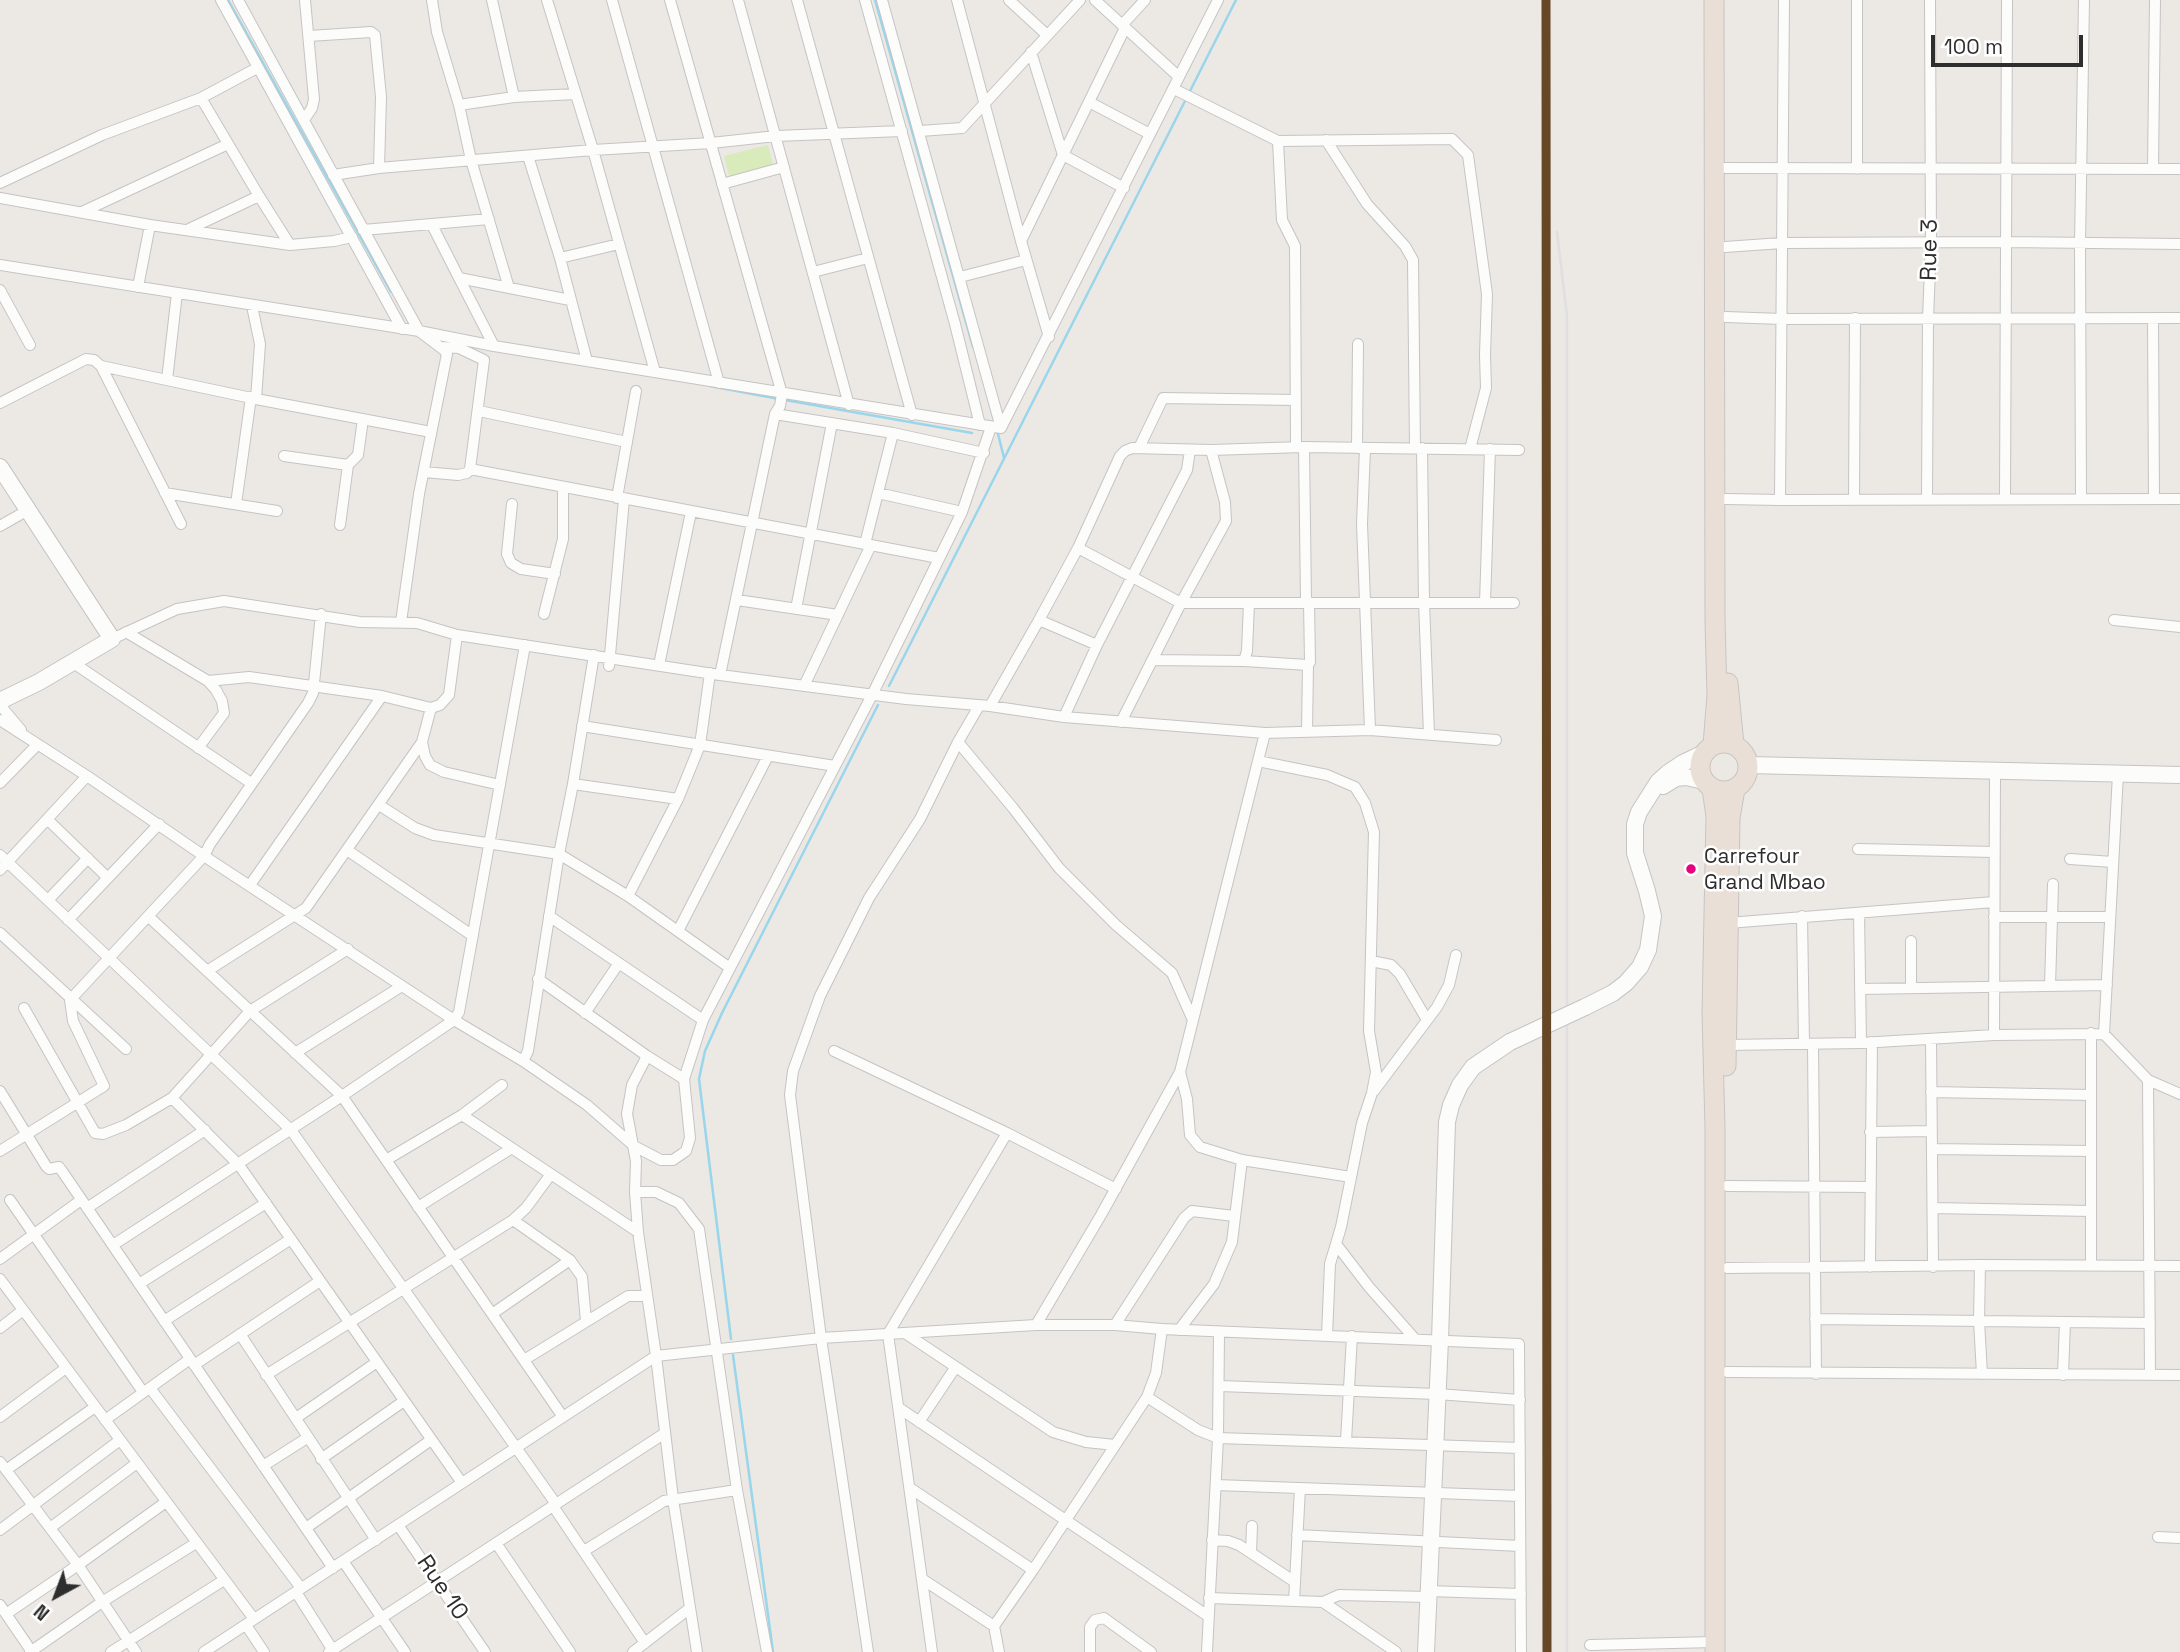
<!DOCTYPE html>
<html>
<head>
<meta charset="utf-8">
<style>
  body { margin:0 }
  #map { position:relative; width:2180px; height:1652px; overflow:hidden; background:#ece8e4; font-family:"Space Grotesk",sans-serif }
  canvas { display:block }
  .north { position:absolute; left:21px; top:1561px; width:70px; height:70px; -webkit-text-stroke:5px #fff; paint-order:stroke; rotate:221deg; font-size:19px; font-weight:700; line-height:28px; text-align:center; color:#2e2e2e }
  .north::after { content:''; display:block; margin:auto; width:24px; height:32px; background:#2e2e2e; clip-path:polygon(50% 0,100% 100%,50% 72%,0 100%) }
  .scale { position:absolute; left:1931px; top:35px; width:152px; height:32px; box-sizing:border-box; border:4px solid #2e2e2e; border-top:0; padding-left:9px; font-size:21px; line-height:24px; white-space:nowrap; color:#2e2e2e; -webkit-text-stroke:5px #fff; paint-order:stroke }
</style>
</head>
<body>
<div id="map">
<canvas width="2180" height="1652"></canvas>
<div class="north">N</div>
<div class="scale">100 m</div>
</div>
<script>
const g = document.querySelector('canvas').getContext('2d');
g.lineJoin = 'round';
function fillPath(path, color) {
  g.fillStyle = color;
  g.fill(path, 'evenodd');
}
function poly(rows) {
  const path = new Path2D();
  for (const r of rows) {
    if (r.length === 3) {
      path.moveTo(r[0] + r[2], r[1]);
      path.arc(r[0], r[1], r[2], 0, 2 * Math.PI);
      continue;
    }
    path.moveTo(r[0], r[1]);
    for (let i = 2; i < r.length; i += 2) path.lineTo(r[i], r[i + 1]);
  }
  return path;
}
function stroke(path, color, width, dash) {
  g.strokeStyle = color;
  g.lineWidth = width;
  g.lineCap = dash ? 'butt' : 'round';
  g.setLineDash(dash || []);
  g.stroke(path);
}
function drawText(font, color, halo, rows, align = 'center') {
  g.font = font + ' "Space Grotesk",sans-serif';
  g.lineWidth = 5;
  g.setLineDash([]);
  g.textBaseline = 'middle';
  g.strokeStyle = halo;
  g.fillStyle = color;
  for (const [text, x, y, turn = 0] of rows) {
    g.save();
    g.translate(x, y);
    g.rotate((+turn || 0) * Math.PI / 180);
    g.textAlign = isNaN(turn) ? turn : align;
    if (halo) g.strokeText(text, 0, 0);
    g.fillText(text, 0, 0);
    g.restore();
  }
}
fillPath(poly([
  [768,145,774,168,730,179,724,156]
]), '#d9eabb');
stroke(poly([
  [228,0,391,292],
  [875,0,973,347],
  [1189,93,1236,0],
  [710,386,779,399],
  [785,400,972,433],
  [998,434,1004,458],
  [889,686,1186,99],
  [731,1339,699,1079,705,1051,722,1013,878,705],
  [733,1355,773,1652]
]), '#99d6ec', 2.5);
const street = poly([
  [221,0,402,329],
  [238,0,419,331,444,350,447,354,419,494,401,622],
  [432,0,437,32,459,105,471,160,509,288],
  [492,0,514,97],
  [547,0,593,150,655,372],
  [612,0,719,383],
  [670,0,782,394,780,406,775,414],
  [738,0,849,405],
  [797,0,912,415],
  [865,0,955,324,980,425],
  [882,0,1001,428],
  [957,0,1021,241,1049,337],
  [1009,0,1047,35],
  [1095,0,1179,77],
  [1857,0,1857,169],
  [1122,25,1145,0],
  [309,36,371,32,375,35,381,97,379,168],
  [1031,52,1063,155,1124,188],
  [1174,89,1278,141,1452,139,1468,155,1487,294,1485,355,1486,388,1470,449],
  [201,98,259,196,290,245],
  [1089,102,1150,134],
  [459,105,514,97,576,94],
  [304,120,312,108,314,99,305,0],
  [920,131,962,128,1080,0],
  [1326,140,1367,204,1405,246,1413,260,1415,448],
  [1278,141,1282,220,1295,246,1296,447],
  [528,156,560,258,587,361],
  [1725,168,2180,169],
  [2153,169,2155,0],
  [333,175,379,168,593,150,711,143,776,136,902,131],
  [0,183,102,135,201,98,257,68],
  [722,184,784,167],
  [0,198,150,225,290,245,334,241,352,237],
  [82,212,228,144],
  [432,225,459,278,570,300],
  [187,230,259,196],
  [363,230,489,219],
  [1021,241,1125,28],
  [1725,247,1782,243,2007,242,2180,244],
  [560,258,619,244],
  [0,265,419,331,494,346,1001,428],
  [813,272,868,258],
  [960,277,1026,260],
  [459,278,494,346],
  [138,287,150,225],
  [0,290,30,345],
  [252,306,260,344,256,399],
  [1726,317,1782,319,2180,318],
  [2153,318,2154,498],
  [440,347,459,348,484,360,470,469],
  [101,366,256,399,431,432],
  [167,380,177,293],
  [0,403,86,359,94,360,101,366,181,524],
  [479,411,627,442],
  [1001,428,1218,0],
  [1304,447,1306,602],
  [1139,448,1163,398,1296,400],
  [1357,448,1358,344],
  [1365,448,1362,524,1370,730],
  [1422,448,1424,602,1429,734],
  [284,456,348,465,358,455,363,419],
  [424,472,458,475,467,473,470,469,939,558],
  [165,493,277,511],
  [878,493,962,512],
  [617,498,636,391],
  [1726,499,1780,500,1784,0],
  [1927,499,1928,319,1931,243,1930,0],
  [2005,499,2007,0],
  [2081,499,2080,244,2084,0],
  [1780,500,2180,499],
  [1854,500,1855,318],
  [236,504,251,397],
  [512,504,507,554,511,563,521,569,555,574],
  [340,525,348,465],
  [0,526,28,510],
  [865,544,893,433],
  [1078,548,1181,603,1514,603],
  [737,600,838,615],
  [1485,603,1490,449],
  [796,609,832,423],
  [544,614,563,539,563,487],
  [2114,620,2180,627],
  [126,632,208,681,216,690,222,701,224,713,198,748],
  [112,639,177,609,224,601,360,622,417,623,457,635,720,675,906,699,990,706,1064,717,1265,733,1370,730,1496,740],
  [1097,645,1039,620,1078,548,1120,456,1125,451,1132,448,1211,450,1303,447,1519,450],
  [1152,660,1244,661,1308,665,1310,662,1309,602],
  [1244,661,1247,651,1249,603],
  [72,662,251,783],
  [659,665,691,512],
  [609,666,624,499],
  [720,675,775,414,893,433,984,453],
  [208,681,249,677,382,696,431,708],
  [804,686,871,545],
  [0,705,21,730],
  [990,706,1039,620],
  [1064,717,1097,645,1187,470,1190,450],
  [0,720,87,776,204,856,402,986,454,1020,523,1061,587,1105,634,1146,661,1160,673,1160,686,1151,690,1138,684,1079,703,1020,872,695,962,512,991,427],
  [1121,722,1181,603,1226,521,1225,502,1211,450],
  [582,726,835,766],
  [1307,732,1308,665],
  [422,742,425,756,430,765,444,772,500,785],
  [958,742,1013,808,1059,868,1116,925,1172,973,1192,1018],
  [1258,761,1327,775,1355,787,1365,803,1374,832,1369,1031,1376,1072,1372,1093,1362,1123,1341,1227,1330,1264,1327,1336],
  [0,783,37,745],
  [573,784,678,799],
  [379,805,415,828,434,835,559,854,628,896,730,968],
  [47,819,108,878],
  [1858,849,1994,852],
  [347,850,473,936],
  [0,855,291,1130,556,1504],
  [2070,859,2113,862],
  [0,870,87,776],
  [250,885,382,696],
  [628,896,678,799,700,745,710,673],
  [48,900,88,858],
  [1859,913,1861,1043],
  [549,916,703,1020],
  [1802,916,1804,1044],
  [149,917,342,1096,563,1417],
  [1994,917,2110,917],
  [68,920,159,824],
  [1728,923,1994,902],
  [678,931,768,756],
  [0,933,126,1049],
  [1911,941,1911,988],
  [1371,961,1391,965,1400,974,1427,1020],
  [207,971,306,908,422,742,431,708,440,705,449,695,457,635],
  [538,979,647,1056,684,1079],
  [2050,986,2053,884],
  [1860,989,2107,985],
  [24,1008,95,1133,103,1134,126,1125,172,1098,250,1011,348,949],
  [585,1013,619,963],
  [2091,1033,2091,1266],
  [2104,1034,2118,774],
  [1994,1035,1995,771],
  [1931,1040,1933,1267],
  [1813,1044,1816,1374],
  [1726,1045,1861,1043,1994,1035,2104,1034,2148,1080,2180,1094],
  [834,1051,1007,1133,1116,1189],
  [295,1053,402,986],
  [647,1056,632,1085,627,1114,636,1161,635,1192,638,1232,656,1356,673,1499,697,1652],
  [523,1061,528,1051,559,854,573,784,594,655],
  [1180,1072,1187,1099,1190,1135,1200,1147,1242,1160,1351,1177],
  [2148,1080,2150,1374],
  [0,1091,46,1166,49,1169,59,1167,62,1171,333,1568],
  [1374,1091,1437,1007,1449,985,1456,955],
  [1931,1092,2091,1095],
  [172,1098,239,1165,462,1483],
  [462,1115,638,1232],
  [1870,1132,1932,1131],
  [1932,1149,2091,1151],
  [0,1151,104,1086,73,1021,70,1000,204,856,210,844,308,703,313,693,321,614],
  [386,1160,462,1115,502,1085],
  [1727,1186,1871,1187],
  [635,1192,656,1192,679,1203,699,1229,737,1490,767,1652],
  [10,1200,143,1392],
  [418,1207,512,1148],
  [87,1208,205,1130],
  [1933,1208,2091,1211],
  [513,1220,570,1260,582,1277,586,1321],
  [1336,1244,1369,1287,1415,1339],
  [113,1245,342,1096,454,1020,459,1012,525,645],
  [0,1259,81,1200],
  [1980,1265,1979,1321,1982,1374],
  [1870,1267,1872,1042],
  [1727,1268,1980,1265,2180,1266],
  [0,1279,254,1619],
  [139,1284,266,1203],
  [492,1314,570,1260],
  [1815,1319,2150,1323],
  [164,1321,291,1239],
  [1036,1325,1101,1215,1180,1072,1265,733],
  [1115,1325,1184,1218,1192,1211,1234,1216],
  [0,1328,23,1310],
  [1179,1330,1214,1284,1232,1242,1242,1160],
  [905,1333,1053,1432,1086,1442,1115,1445],
  [240,1334,376,1540],
  [524,1360,628,1296,647,1296],
  [194,1365,320,1281],
  [1727,1372,2180,1375],
  [266,1375,513,1220,526,1208,551,1174],
  [2063,1375,2065,1322],
  [1220,1386,1437,1394,1520,1400],
  [150,1388,301,1588],
  [1147,1397,1198,1430,1218,1438,1520,1448],
  [899,1408,1208,1616],
  [0,1417,66,1368],
  [296,1418,377,1362],
  [105,1420,190,1359],
  [919,1422,955,1368],
  [1346,1441,1352,1336],
  [321,1459,404,1401],
  [0,1462,78,1565,136,1652],
  [263,1466,307,1438],
  [6,1470,95,1407],
  [1216,1485,1520,1496],
  [910,1488,1033,1570],
  [553,1506,645,1643],
  [398,1525,485,1652],
  [50,1528,137,1463],
  [306,1528,431,1440],
  [0,1530,120,1440],
  [1297,1535,1520,1546],
  [2158,1537,2180,1538],
  [1212,1540,1228,1541,1239,1545,1295,1582],
  [496,1543,570,1652],
  [584,1551,664,1501,737,1490],
  [1251,1553,1252,1526],
  [343,1561,405,1652],
  [922,1579,994,1626,999,1652],
  [1428,1591,1521,1594],
  [296,1592,334,1652],
  [1209,1598,1323,1602,1339,1595,1428,1597],
  [1294,1601,1300,1488],
  [1323,1602,1396,1652],
  [0,1605,32,1652],
  [6,1614,78,1565,166,1502],
  [246,1625,264,1652],
  [994,1626,1033,1570,1147,1397,1156,1373,1162,1329],
  [1590,1645,1715,1642],
  [30,1652,102,1602,196,1543],
  [111,1652,224,1580],
  [204,1652,656,1356,821,1338,1036,1325,1115,1325,1162,1329,1519,1344,1521,1652],
  [329,1652,665,1433],
  [633,1652,690,1608],
  [868,1652,821,1338,790,1095,793,1071,820,996,869,898,920,819,958,742,979,706],
  [932,1652,888,1334,1007,1133],
  [1090,1652,1090,1627,1095,1620,1104,1618,1151,1652],
  [1207,1652,1218,1438,1219,1332]
]);
const secondary = poly([
  [0,467,112,639,39,682,0,701],
  [1748,765,2180,775],
  [1663,786,1676,778,1686,777,1704,781],
  [1585,1007,1613,993,1626,983,1640,967,1648,950,1653,916,1647,891,1635,853,1635,824,1639,812,1658,782,1668,773,1683,763,1704,753],
  [1426,1652,1440,1340,1447,1122,1451,1105,1460,1085,1473,1067,1510,1042]
]);
const highway = poly([
  [1728,683,1734,745],
  [1724,767,24],
  [1713,745,1717,695,1715,620,1714,0],
  [1712,789,1716,816,1712,1013,1715,1128,1715,1652],
  [1726,1066,1730,818,1735,789]
]);
stroke(street, '#c5c4c5', 12);
stroke(secondary, '#c5c4c5', 18);
stroke(highway, '#c6c5c4', 21);
stroke(street, '#fcfcfb', 10);
stroke(secondary, '#fcfcfb', 16);
stroke(highway, '#eadfd6', 19);
stroke(poly([
  [1557,232,1567,316,1567,1652]
]), '#dfdfe1', 2.5);
const secondaryBridge = poly([
  [1510,1042,1585,1007]
]);
stroke(secondaryBridge, '#c5c4c5', 18, []);
stroke(secondaryBridge, '#fcfcfb', 16);
stroke(poly([
  [1546,0,1547,1652]
]), '#664827', 9);
for (const [x, y, r, color] of [
  [1691,869,6,"#e5007d"]
]) {
  const dot = new Path2D();
  dot.arc(x, y, r, 0, 2 * Math.PI);
  g.fillStyle = color;
  g.fill(dot);
  stroke(dot, '#fff', 2.5);
}
drawText('21px', '#2e2e2e', '#fff', [
  ["Carrefour",1704,857],
  ["Grand Mbao",1704,883]
], 'left');
drawText('23px', '#2e2e2e', '#fff', [
  ["Rue 3",1930,250,-89],
  ["Rue 10",442,1588,56]
]);
</script>
</body>
</html>
